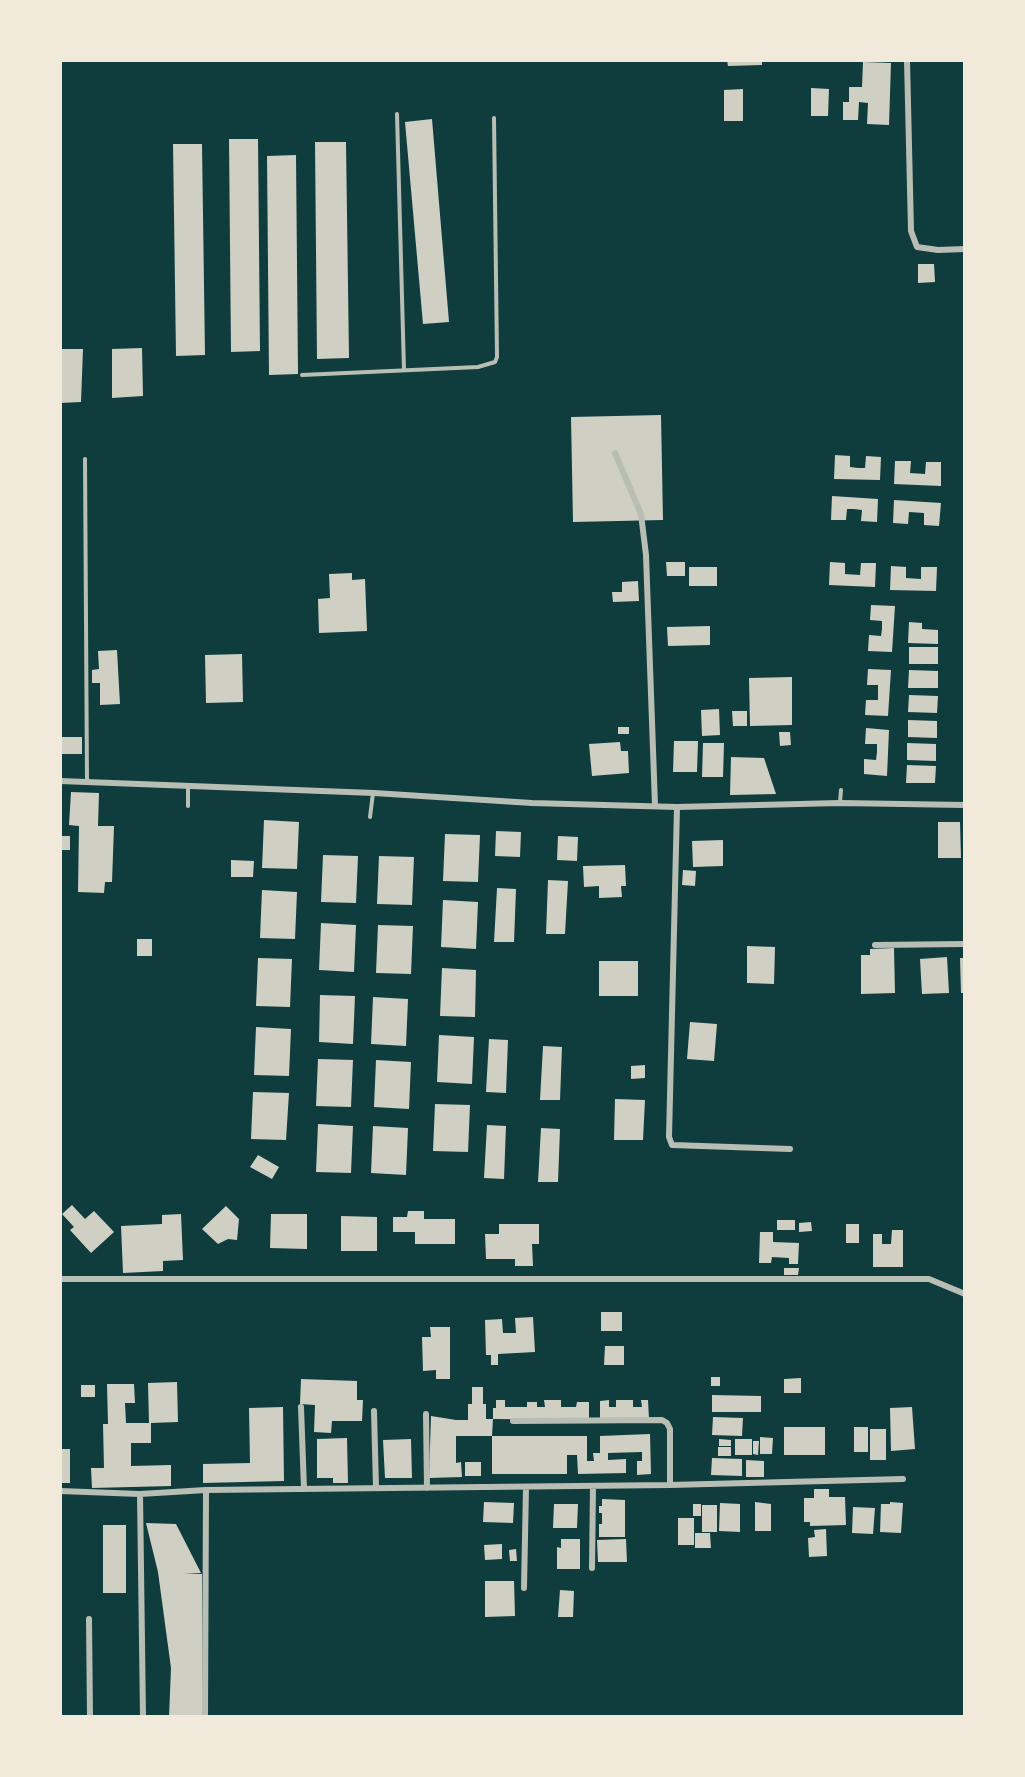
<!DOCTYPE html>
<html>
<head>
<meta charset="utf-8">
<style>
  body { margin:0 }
  #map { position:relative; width:1025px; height:1777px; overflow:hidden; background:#0f3d3e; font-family:Inter,sans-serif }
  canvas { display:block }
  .frame { position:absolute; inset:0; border:62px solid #f1e9da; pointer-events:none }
</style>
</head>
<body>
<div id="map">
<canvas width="1025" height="1777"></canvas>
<div class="frame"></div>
</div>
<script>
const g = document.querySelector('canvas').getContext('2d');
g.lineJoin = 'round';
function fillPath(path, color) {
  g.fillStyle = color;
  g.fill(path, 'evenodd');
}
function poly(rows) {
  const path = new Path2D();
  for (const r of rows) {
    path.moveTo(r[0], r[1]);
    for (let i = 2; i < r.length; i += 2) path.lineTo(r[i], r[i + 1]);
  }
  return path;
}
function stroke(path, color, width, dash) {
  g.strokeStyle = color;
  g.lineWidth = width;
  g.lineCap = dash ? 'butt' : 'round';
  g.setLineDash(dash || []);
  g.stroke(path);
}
fillPath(poly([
  [727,60,762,60,762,65,728,66],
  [863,62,891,63,889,125,867,124,868,103,859,102,858,120,843,120,843,102,849,102,849,87,862,87],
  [811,88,829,89,828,116,811,116],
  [743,89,743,121,724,121,724,90],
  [432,119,449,322,423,324,405,122],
  [229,139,258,139,260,351,231,352],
  [315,142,346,142,349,358,317,359],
  [173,144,202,144,205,355,176,356],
  [296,155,298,374,269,375,267,156],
  [918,264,934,264,935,282,918,283],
  [142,348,143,396,112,398,112,349],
  [60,349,83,349,81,402,60,403],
  [661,415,663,520,573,522,571,417],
  [835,455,850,456,850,467,858,468,865,468,866,456,881,457,880,480,834,479],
  [895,461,911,461,910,473,925,474,926,462,941,462,941,486,894,484],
  [832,496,878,499,877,522,861,521,862,510,854,509,847,509,846,520,831,520],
  [894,500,941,503,939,526,924,525,924,513,909,512,908,524,893,523],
  [666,562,685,562,685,576,667,576],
  [830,562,845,563,845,574,860,575,861,563,876,563,875,587,829,585],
  [891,566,906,567,906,578,921,579,921,567,937,567,936,591,890,590],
  [689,567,717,567,717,586,689,586],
  [352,573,352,580,365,579,367,631,319,633,318,599,330,598,329,574],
  [638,581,639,601,613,602,612,592,622,592,622,582],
  [871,605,895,606,892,652,868,651,869,635,881,636,882,629,882,621,870,620],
  [909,622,922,623,922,629,938,630,938,644,908,643],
  [710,626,710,645,668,646,667,627],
  [909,647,938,647,938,664,909,664],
  [117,650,120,704,100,705,100,683,92,683,92,670,99,669,98,651],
  [242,654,243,702,206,703,205,655],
  [868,669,891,670,888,716,865,715,866,700,878,700,878,685,867,685],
  [909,670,938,671,938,688,908,688],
  [792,677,792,725,750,726,749,678],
  [909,695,938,696,937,713,908,712],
  [719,709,720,735,702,736,701,710],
  [732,711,747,711,747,726,733,726],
  [908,720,937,721,937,738,908,737],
  [618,727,629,727,629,734,618,734],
  [866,728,889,730,887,776,864,774,864,759,876,760,877,752,877,744,865,744],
  [779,732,790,732,791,745,780,746],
  [60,737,82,737,82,754,60,754],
  [674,741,698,741,697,772,673,772],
  [620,742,621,751,628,751,629,773,592,776,589,744],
  [703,743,724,743,723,777,702,777],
  [907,743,936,744,936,761,907,760],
  [731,757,764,758,776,794,730,795],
  [907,765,936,766,935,783,906,783],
  [71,792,99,793,98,826,114,826,112,882,105,882,104,893,78,892,79,826,69,825],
  [264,820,299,822,297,869,262,868],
  [938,822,960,822,961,858,938,858],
  [496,831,521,832,520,857,495,856],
  [445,834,480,835,478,882,443,881],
  [60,836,70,836,70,850,60,850],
  [558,836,578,837,577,861,557,860],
  [723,840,723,866,693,867,692,841],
  [323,855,358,856,356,903,321,902],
  [379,856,414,857,412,905,377,904],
  [231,860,254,861,253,877,231,877],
  [625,865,626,886,621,886,622,897,599,898,599,886,584,887,583,866],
  [683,870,696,871,695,886,682,885],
  [548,880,568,881,565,934,546,934],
  [497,888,516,889,514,942,494,942],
  [262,890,297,892,295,939,260,938],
  [443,900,478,902,476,949,441,947],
  [321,923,356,925,354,972,319,970],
  [378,925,413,926,411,974,376,973],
  [137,939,152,939,152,956,137,956],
  [747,946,775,947,774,984,747,983],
  [894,948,895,993,861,994,861,955,870,955,870,949],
  [947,957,949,993,922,994,920,959],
  [258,958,292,959,290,1007,256,1006],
  [960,958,965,958,965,993,961,993],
  [599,961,638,961,638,996,599,996],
  [442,968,476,970,475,1017,440,1016],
  [320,995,355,996,353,1044,319,1042],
  [373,997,408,999,406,1046,371,1044],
  [690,1022,717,1024,714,1061,687,1059],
  [256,1027,291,1029,289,1076,254,1075],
  [439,1035,474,1037,472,1084,437,1082],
  [489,1039,508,1040,506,1093,486,1092],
  [543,1046,562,1047,560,1100,540,1100],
  [318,1059,353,1060,351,1107,316,1106],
  [376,1060,411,1062,409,1109,374,1107],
  [645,1065,645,1078,631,1079,631,1066],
  [253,1092,289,1093,286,1140,251,1139],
  [615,1099,645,1100,643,1140,614,1140],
  [435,1104,470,1105,468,1152,433,1151],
  [318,1124,353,1126,351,1173,316,1172],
  [487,1125,506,1126,504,1179,484,1178],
  [373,1126,408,1128,406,1175,371,1173],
  [541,1128,560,1129,558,1182,538,1182],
  [258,1155,279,1167,272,1179,250,1167],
  [72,1205,85,1219,94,1211,114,1232,91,1253,70,1230,74,1227,62,1214],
  [226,1206,239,1219,237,1240,228,1239,218,1244,202,1229],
  [408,1211,424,1211,424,1219,455,1219,455,1244,415,1244,415,1232,393,1232,393,1217,407,1217],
  [181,1214,183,1260,163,1261,163,1271,123,1273,121,1226,162,1224,162,1215],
  [271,1214,307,1214,307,1249,270,1248],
  [341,1216,377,1217,377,1251,341,1251],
  [777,1220,795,1220,795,1230,777,1230],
  [811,1222,812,1231,799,1232,799,1223],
  [499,1224,539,1224,539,1244,532,1244,533,1266,515,1266,515,1259,486,1259,485,1234,499,1234],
  [846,1224,859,1224,859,1243,846,1243],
  [892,1230,903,1230,903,1267,873,1267,873,1234,882,1234,882,1244,891,1244],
  [760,1232,773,1232,773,1242,799,1243,798,1264,789,1264,789,1258,772,1257,771,1263,759,1263],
  [784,1268,799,1268,798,1275,784,1275],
  [601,1312,622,1312,622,1331,601,1331],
  [533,1317,535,1352,498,1354,498,1365,491,1365,491,1355,486,1355,485,1320,502,1319,503,1333,516,1333,515,1318],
  [430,1327,450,1327,450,1379,436,1379,436,1370,423,1371,422,1337,431,1337],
  [605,1346,624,1346,624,1365,604,1365],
  [711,1377,720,1377,720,1386,711,1386],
  [801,1378,801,1393,784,1393,784,1379],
  [301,1379,357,1381,357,1400,363,1400,362,1421,332,1421,331,1433,314,1432,315,1405,300,1404],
  [177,1382,178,1422,151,1423,151,1443,131,1443,131,1466,171,1465,171,1486,92,1488,91,1468,104,1468,103,1424,108,1424,107,1384,134,1384,135,1403,125,1403,126,1423,149,1423,148,1383],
  [81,1385,95,1385,95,1397,81,1397],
  [472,1387,483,1387,483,1404,486,1404,486,1419,493,1419,492,1436,456,1436,456,1463,461,1462,462,1477,429,1478,431,1416,456,1420,468,1420,468,1404,472,1404],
  [712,1395,761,1396,761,1412,712,1412],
  [496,1400,505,1400,505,1407,527,1407,527,1402,537,1402,537,1407,545,1407,544,1400,561,1400,561,1407,576,1407,577,1402,589,1402,589,1420,493,1419,493,1408,496,1408],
  [609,1400,609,1407,616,1407,616,1400,633,1400,633,1407,642,1407,641,1400,648,1400,649,1419,600,1421,600,1401],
  [283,1407,284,1481,203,1483,203,1464,250,1463,249,1408],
  [912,1407,915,1449,891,1451,890,1408],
  [713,1417,743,1418,742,1436,712,1435],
  [784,1427,825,1427,825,1455,784,1455],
  [854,1427,868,1427,868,1452,854,1452],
  [870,1429,886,1429,886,1460,870,1460],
  [650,1434,651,1474,637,1475,637,1461,642,1461,642,1452,608,1453,608,1460,626,1459,626,1473,578,1474,577,1455,567,1455,567,1474,492,1474,492,1436,587,1436,587,1461,594,1461,593,1453,600,1453,600,1436],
  [760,1437,773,1438,772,1454,760,1454],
  [347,1438,348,1483,333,1483,333,1478,317,1478,317,1439],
  [411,1439,412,1478,385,1478,383,1440],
  [719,1439,731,1440,731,1446,719,1446],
  [735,1439,752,1439,752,1455,735,1455],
  [753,1441,759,1441,758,1455,753,1454],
  [718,1447,731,1447,731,1456,718,1456],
  [60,1449,70,1449,70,1483,60,1483],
  [712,1458,742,1459,742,1476,711,1475],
  [746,1460,764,1461,764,1477,746,1477],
  [465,1462,481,1462,481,1476,465,1476],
  [814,1489,829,1489,829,1497,845,1497,846,1525,810,1526,810,1522,804,1522,804,1498,814,1498],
  [602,1499,625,1500,625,1537,599,1537,599,1524,602,1524,602,1513,599,1513,599,1506,602,1506],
  [484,1502,514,1503,513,1523,483,1522],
  [755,1502,771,1504,771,1531,755,1531],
  [890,1502,903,1503,901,1533,880,1532,881,1504,890,1504],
  [720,1503,740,1504,740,1532,719,1531],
  [554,1504,578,1504,577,1528,553,1528],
  [693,1504,701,1504,701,1516,693,1516],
  [702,1505,717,1505,717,1532,702,1532],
  [853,1507,875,1508,873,1534,852,1533],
  [678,1518,694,1518,694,1545,678,1545],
  [146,1523,176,1524,201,1573,184,1573,202,1574,203,1717,169,1717,171,1668,158,1572],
  [103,1525,126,1525,126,1593,103,1593],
  [826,1529,827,1556,809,1557,808,1538,815,1537,814,1530],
  [695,1533,710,1533,711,1548,695,1548],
  [561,1539,580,1539,580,1569,557,1569,557,1547,561,1548],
  [626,1539,627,1562,598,1562,597,1540],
  [502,1544,502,1559,485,1560,484,1545],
  [516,1549,517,1561,510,1561,509,1550],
  [485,1581,514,1581,515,1616,485,1617],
  [560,1590,574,1591,573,1617,558,1617]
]), '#cfcfc3');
stroke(poly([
  [397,114,404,370],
  [302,375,478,367,495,362,497,357,494,118],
  [85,459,87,782],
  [840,802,841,790],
  [188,806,188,787],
  [370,817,373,793]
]), '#b8beb3', 4);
stroke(poly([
  [907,60,911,231,917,247,938,250,965,249],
  [615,453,641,514,646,555,655,805],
  [60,781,374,793,532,803,677,807,840,803,965,805],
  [677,807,669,1137,672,1145,790,1149],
  [875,945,965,944],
  [60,1279,929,1279,965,1294],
  [301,1407,304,1489],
  [374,1411,376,1488],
  [426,1414,427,1488],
  [513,1421,662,1420,667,1423,670,1429,670,1485],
  [60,1491,140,1494,206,1490,670,1485,903,1479],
  [140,1494,143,1717],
  [592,1568,593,1486],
  [524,1588,526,1487],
  [89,1619,90,1717],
  [205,1717,206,1490]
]), '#b8beb3', 6);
</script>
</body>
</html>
